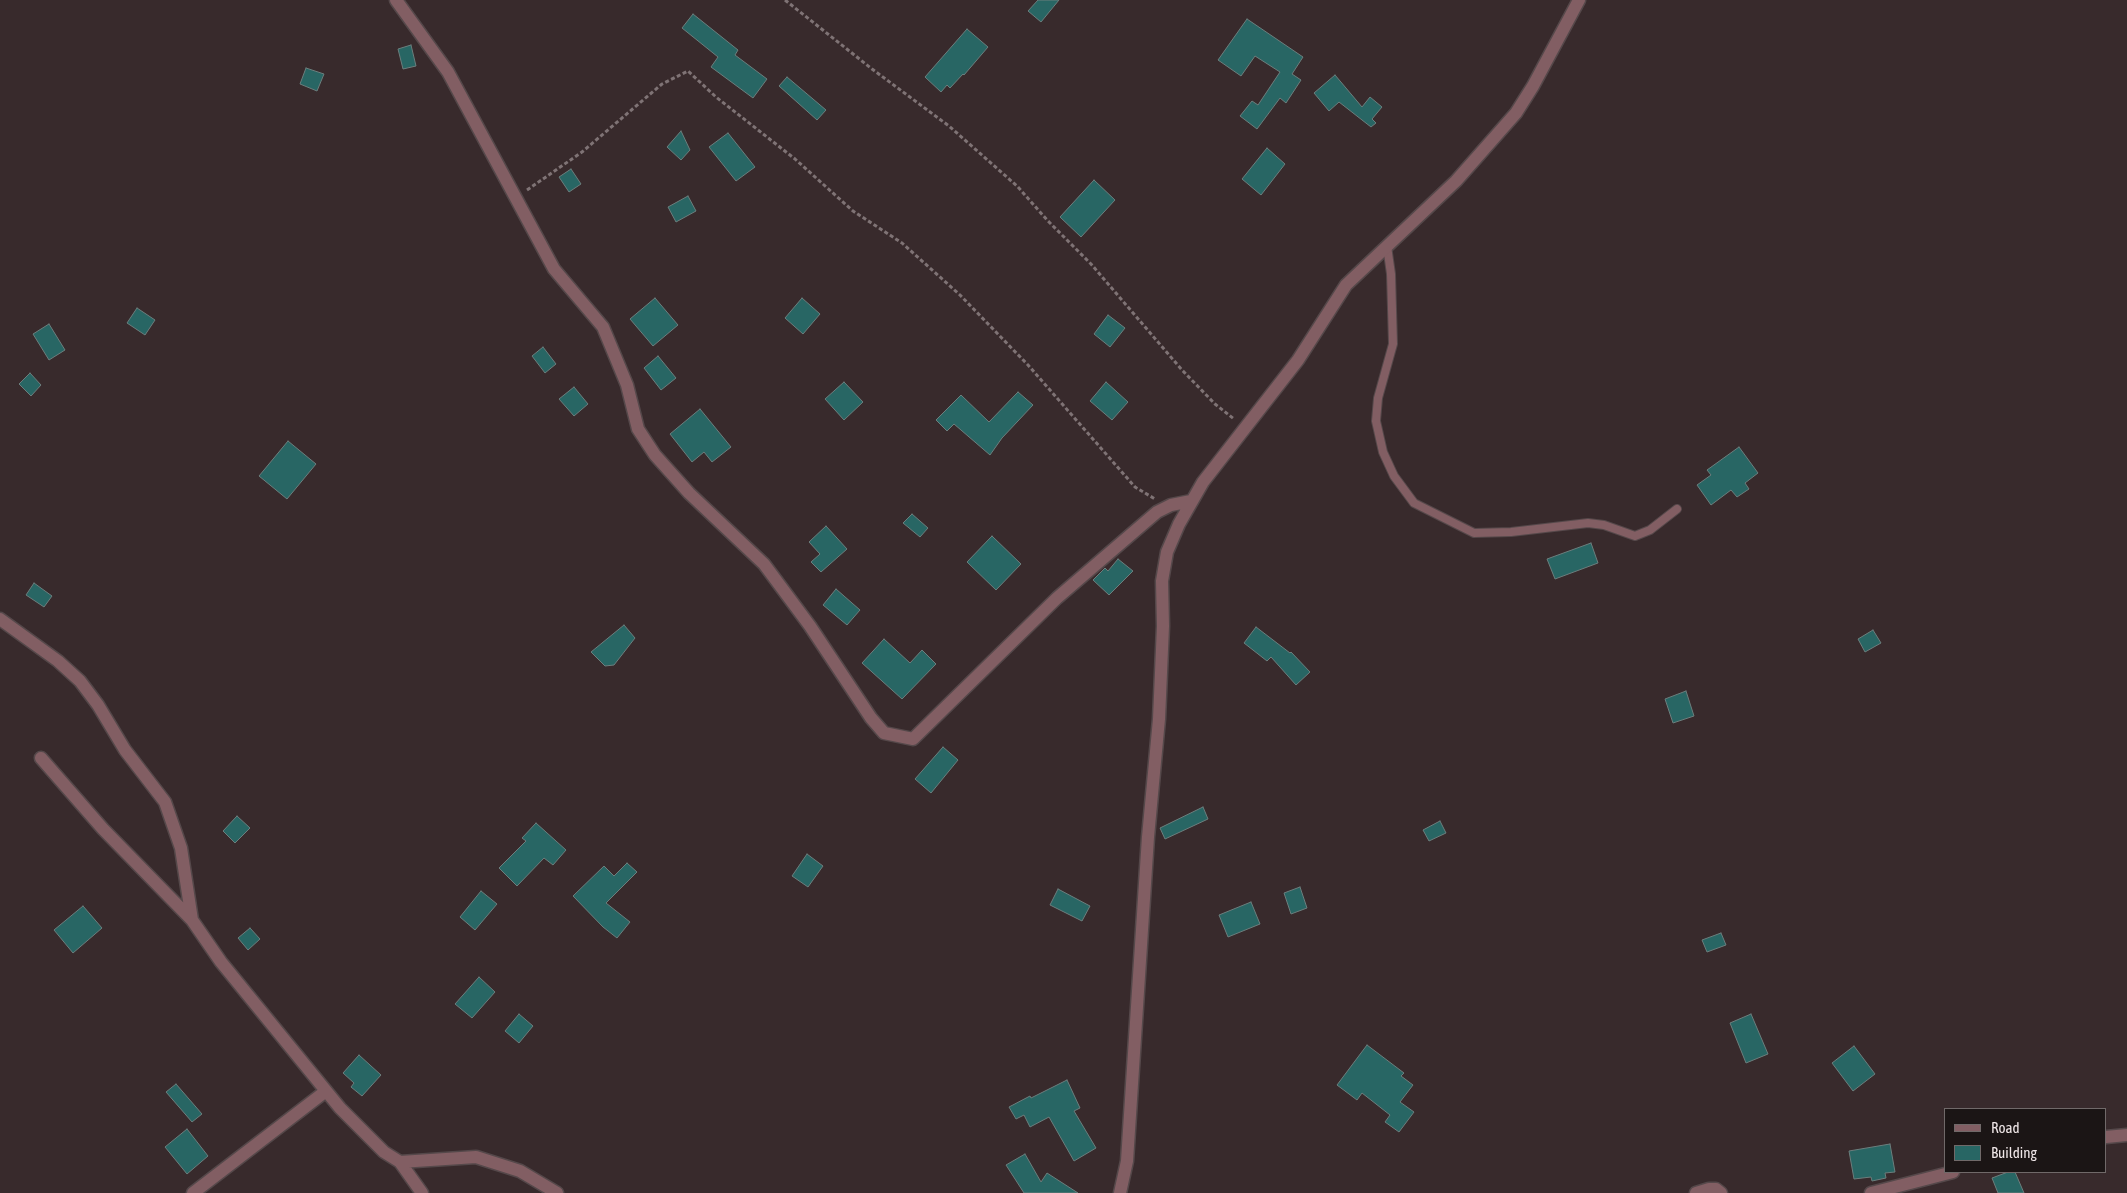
<!DOCTYPE html>
<html>
<head>
<meta charset="utf-8">
<style>
  body { margin:0 }
  #map { position:relative; width:2127px; height:1193px; overflow:hidden; background:#382a2c; font-family:"Asap Condensed",sans-serif }
  canvas { display:block }
  .legend { position:absolute; left:1944px; top:1108px; width:162px; height:65px; box-sizing:border-box; background:#1b1515; border:1px solid #706969; margin:0; padding:6px 9px; list-style:none; font-size:15px; color:#efe6e7 }
  .legend li { display:flex; align-items:center; gap:10px; height:25px }
  .legend b { width:25px; border:1px solid #706969 }
</style>
</head>
<body>
<div id="map">
<canvas width="2127" height="1193"></canvas>
<ul class="legend">
<li><b style="height:6px;background:#825e63"></b>Road</li>
<li><b style="height:14px;background:#286664"></b>Building</li>
</ul>
</div>
<script>
const g = document.querySelector('canvas').getContext('2d');
g.lineJoin = 'round';
function fillPath(path, color) {
  g.fillStyle = color;
  g.fill(path, 'evenodd');
}
function poly(rows) {
  const path = new Path2D();
  for (const r of rows) {
    path.moveTo(r[0], r[1]);
    for (let i = 2; i < r.length; i += 2) path.lineTo(r[i], r[i + 1]);
  }
  return path;
}
function stroke(path, color, width, dash) {
  g.strokeStyle = color;
  g.lineWidth = width;
  g.lineCap = dash ? 'butt' : 'round';
  g.setLineDash(dash || []);
  g.stroke(path);
}
const building = poly([
  [1038,0,1059,0,1041,22,1028,11,1038,0],
  [693,14,738,50,735,55,767,79,753,98,711,67,718,57,682,28,693,14],
  [1247,19,1303,57,1292,74,1301,80,1286,103,1280,98,1257,129,1240,116,1252,101,1258,105,1280,72,1255,56,1241,76,1218,60,1247,19],
  [967,29,988,47,964,75,963,74,950,88,947,85,941,92,925,77,967,29],
  [411,45,416,66,403,69,398,49,411,45],
  [306,68,324,74,317,91,300,84,306,68],
  [1335,75,1362,107,1370,97,1382,107,1372,119,1376,123,1371,127,1339,102,1329,111,1314,93,1335,75],
  [787,77,826,110,817,120,779,86,787,77],
  [681,131,690,150,681,160,667,147,681,131],
  [728,133,755,167,736,181,709,147,728,133],
  [1267,148,1285,164,1261,195,1242,179,1267,148],
  [571,169,581,184,569,192,559,177,571,169],
  [1094,180,1115,200,1081,237,1060,217,1094,180],
  [688,196,696,211,676,222,668,207,688,196],
  [655,298,678,325,653,346,630,319,655,298],
  [802,298,820,314,803,334,785,318,802,298],
  [137,308,155,320,145,335,127,323,137,308],
  [1108,315,1125,328,1110,347,1094,334,1108,315],
  [49,324,65,350,49,360,33,334,49,324],
  [543,347,556,364,545,373,532,356,543,347],
  [658,356,676,378,661,390,644,368,658,356],
  [30,373,41,385,31,396,19,384,30,373],
  [844,382,863,402,844,420,825,399,844,382],
  [1106,382,1128,402,1112,420,1090,401,1106,382],
  [574,387,588,404,574,416,559,399,574,387],
  [1018,392,1033,405,1002,438,990,455,954,424,947,431,936,420,961,395,989,422,1018,392],
  [700,409,731,447,712,462,704,452,692,462,670,434,700,409],
  [288,441,316,464,287,499,259,476,288,441],
  [1739,447,1758,473,1745,483,1749,489,1737,497,1731,490,1711,505,1697,485,1711,475,1707,470,1739,447],
  [912,514,928,528,920,537,903,523,912,514],
  [826,526,847,549,821,572,811,562,820,554,809,542,826,526],
  [992,536,1021,564,996,590,967,562,992,536],
  [1591,543,1598,563,1555,579,1547,559,1591,543],
  [1118,559,1133,571,1109,595,1093,580,1105,568,1108,571,1118,559],
  [34,583,52,596,44,607,26,595,34,583],
  [836,589,860,610,847,625,823,605,836,589],
  [624,625,635,638,614,665,605,666,591,652,624,625],
  [1256,627,1290,653,1291,652,1310,672,1296,685,1271,657,1267,661,1244,643,1256,627],
  [1873,630,1881,643,1865,652,1858,639,1873,630],
  [884,639,910,663,922,650,936,664,902,699,862,663,884,639],
  [1686,691,1694,716,1673,723,1665,699,1686,691],
  [943,747,958,760,931,793,915,779,943,747],
  [1203,807,1208,819,1165,839,1160,828,1203,807],
  [237,816,250,828,235,843,223,831,237,816],
  [1440,821,1446,833,1429,841,1423,830,1440,821],
  [536,823,566,850,553,865,544,858,517,886,499,868,526,841,522,838,536,823],
  [807,854,823,866,808,887,792,876,807,854],
  [627,863,637,872,606,903,630,922,617,938,603,927,573,896,604,866,614,876,627,863],
  [1300,887,1307,908,1291,914,1284,893,1300,887],
  [1058,889,1090,906,1082,921,1050,905,1058,889],
  [481,891,497,904,475,930,460,917,481,891],
  [1251,902,1260,924,1228,937,1219,915,1251,902],
  [83,906,102,928,73,953,54,930,83,906],
  [250,928,260,939,248,950,238,938,250,928],
  [1721,933,1726,945,1707,952,1702,940,1721,933],
  [479,977,495,992,472,1018,455,1004,479,977],
  [519,1014,533,1026,519,1043,505,1031,519,1014],
  [1751,1014,1768,1054,1746,1063,1730,1023,1751,1014],
  [1367,1045,1404,1073,1401,1076,1413,1085,1400,1102,1414,1112,1399,1132,1385,1122,1390,1115,1362,1093,1357,1100,1337,1085,1367,1045],
  [1854,1046,1875,1074,1853,1091,1832,1063,1854,1046],
  [359,1055,381,1075,362,1096,351,1087,354,1083,343,1073,359,1055],
  [1067,1080,1080,1108,1074,1111,1096,1148,1074,1161,1049,1117,1030,1127,1024,1115,1016,1119,1009,1107,1030,1096,1031,1098,1067,1080],
  [176,1084,202,1114,192,1122,166,1092,176,1084],
  [187,1129,208,1156,187,1174,165,1147,187,1129],
  [1890,1144,1895,1172,1885,1173,1886,1178,1872,1181,1871,1177,1854,1179,1849,1151,1890,1144],
  [1025,1154,1041,1182,1047,1173,1078,1193,1024,1193,1006,1165,1025,1154],
  [2008,1172,2015,1172,2024,1193,1998,1193,1992,1178,2008,1172]
]);
fillPath(building, '#286664');
stroke(building, '#6c7e7d', 1);
const lane = poly([
  [1387,246,1391,274,1393,344,1378,398,1376,421,1383,452,1394,476,1414,503,1474,533,1511,532,1588,523,1604,525,1635,536,1650,530,1677,509]
]);
const street = poly([
  [396,0,448,72,554,269,603,327,627,385,638,429,655,455,689,493,764,564,810,626,871,718,884,733,913,739,1057,598,1157,512,1171,505,1191,501],
  [0,619,58,661,80,681,98,705,125,750,165,802,181,848,192,920,221,962,340,1108,384,1152,400,1162,476,1157,520,1171,557,1193],
  [41,758,103,829,192,920],
  [2106,1137,2127,1135],
  [400,1162,422,1193],
  [193,1193,326,1091],
  [1120,1193,1127,1161,1148,837,1159,719,1163,626,1162,581,1167,552,1179,524,1203,482,1298,360,1346,285,1456,181,1516,113,1533,86,1579,0],
  [1696,1193,1709,1189,1716,1189,1721,1193],
  [1871,1193,1953,1172]
]);
stroke(lane, '#55484a', 10);
stroke(street, '#55484a', 15);
stroke(poly([
  [785,0,872,69,949,126,1017,186,1048,221,1091,264,1182,370,1215,404,1234,419],
  [527,190,582,152,662,84,688,71,716,97,795,159,853,211,902,243,960,295,1028,365,1135,487,1155,499]
]), '#7f7375', 3, [4, 2.5]);
stroke(lane, '#825e63', 8);
stroke(street, '#825e63', 12);
</script>
</body>
</html>
